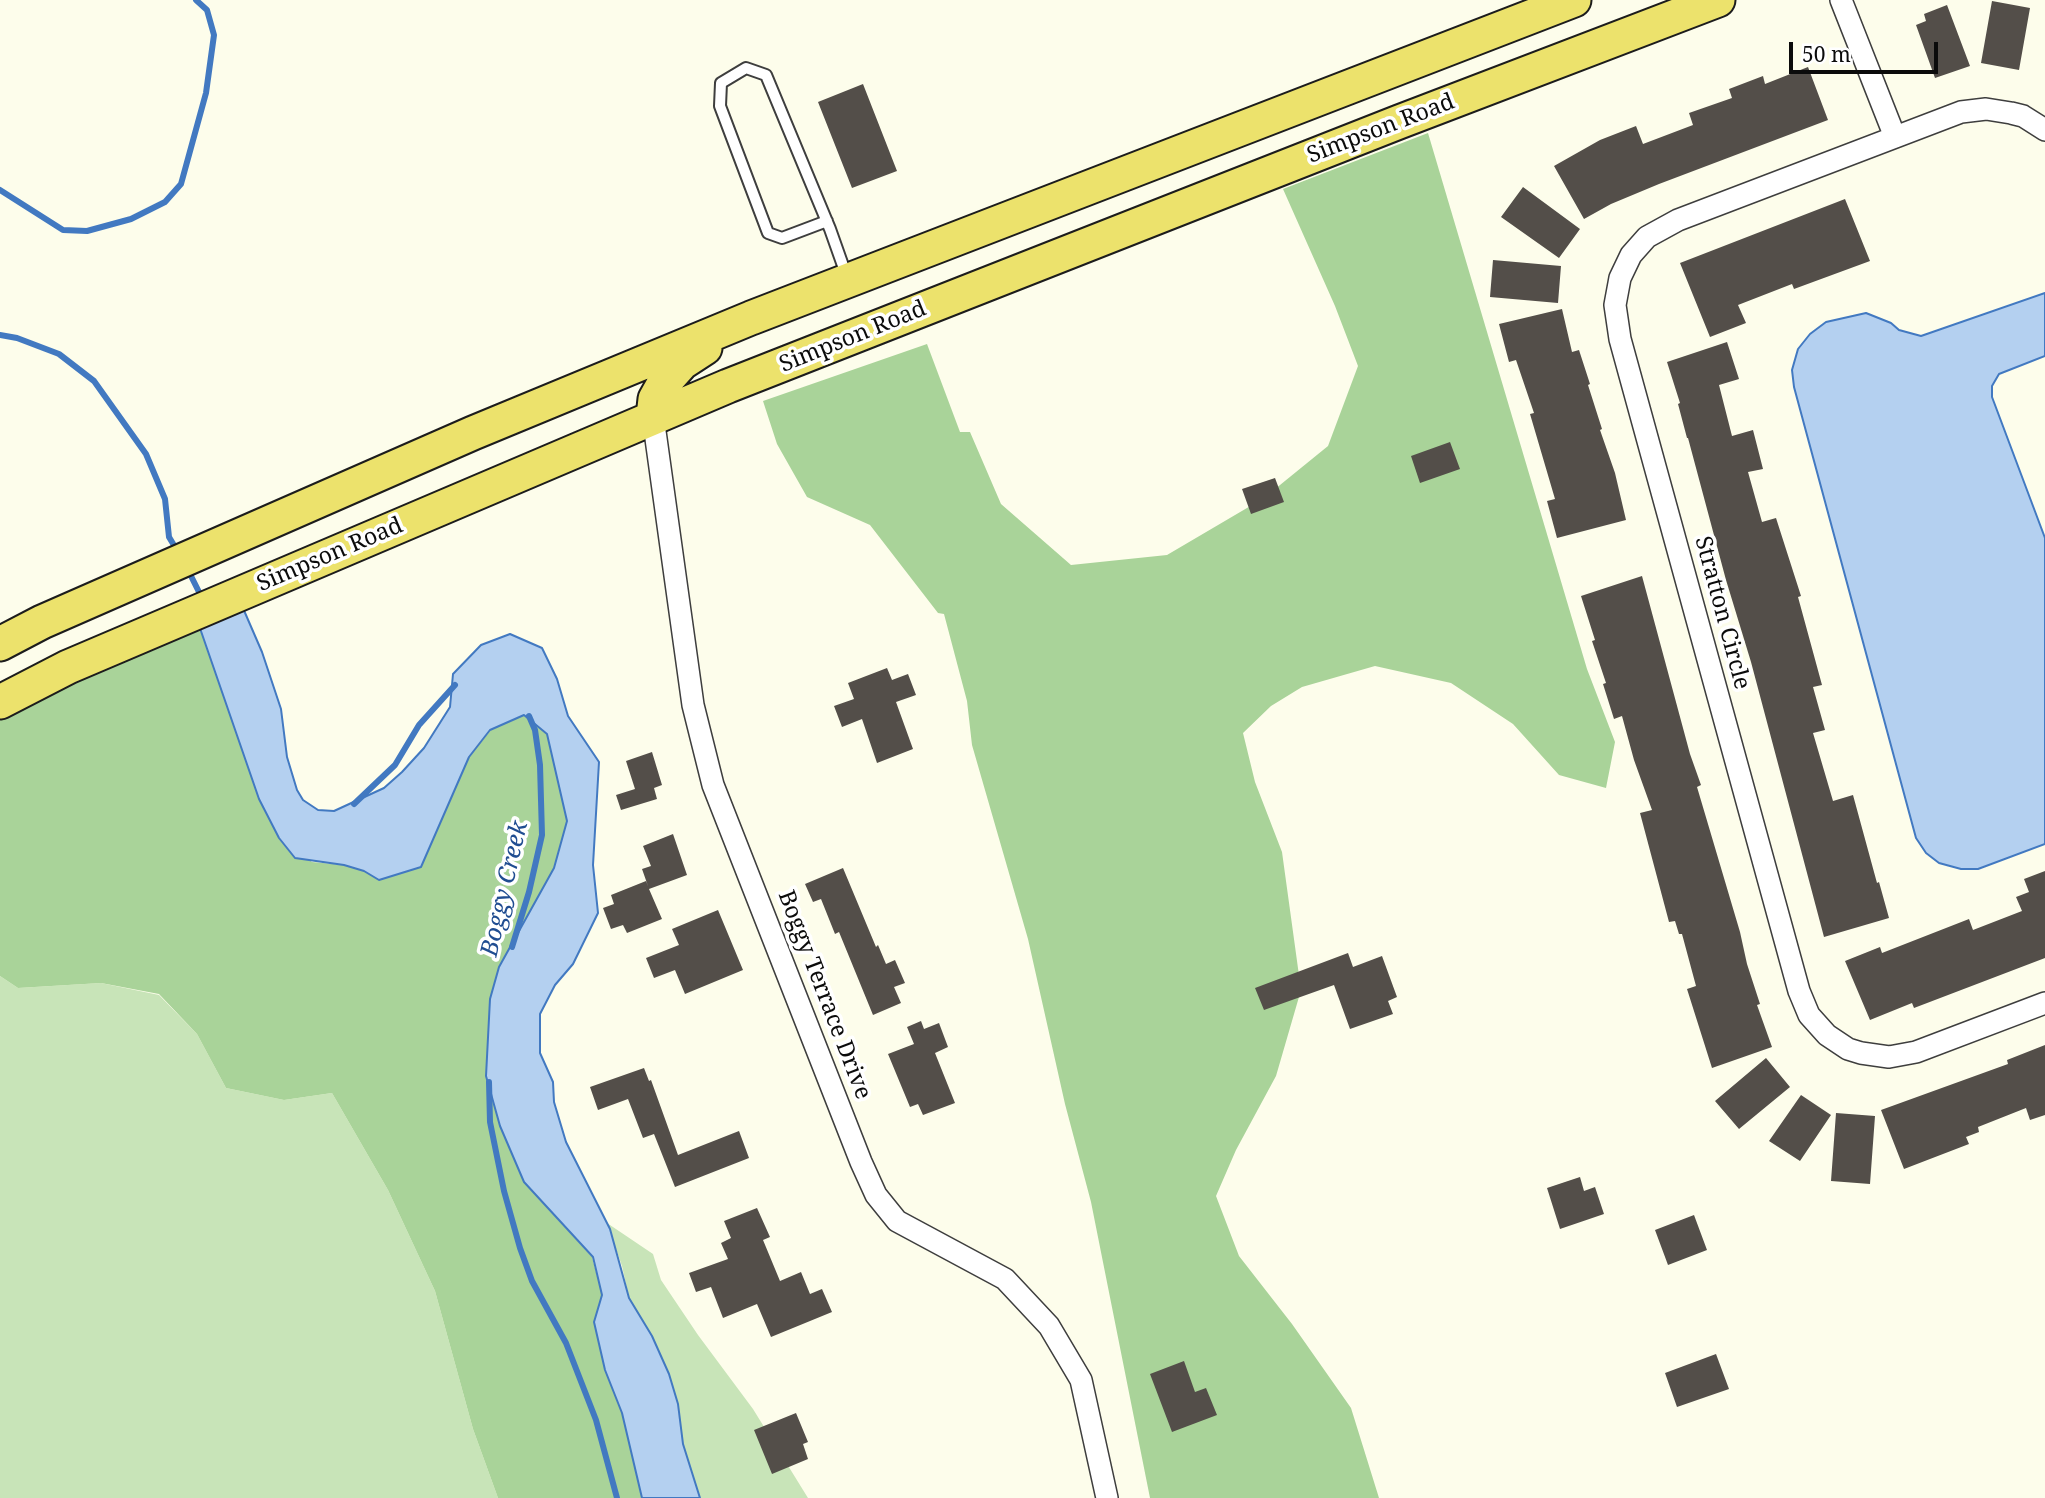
<!DOCTYPE html>
<html>
<head>
<meta charset="utf-8">
<style>
  body { margin:0 }
  #map { position:relative; width:2045px; height:1498px; overflow:hidden; background:#fdfdeb; font-family:"Noto Serif",serif }
  canvas { display:block }
  .scale { position:absolute; left:1789px; top:42px; width:149px; height:32px; box-sizing:border-box; border:4px solid #0b0b0b; border-top:0; padding-left:9px; font-size:21px; line-height:24px; white-space:nowrap; color:#0b0b0b; -webkit-text-stroke:5px #fff; paint-order:stroke }
</style>
</head>
<body>
<div id="map">
<canvas width="2045" height="1498"></canvas>
<div class="scale">50 m</div>
</div>
<script>
const g = document.querySelector('canvas').getContext('2d');
g.lineJoin = 'round';
function fillPath(path, color) {
  g.fillStyle = color;
  g.fill(path, 'evenodd');
}
function poly(rows) {
  const path = new Path2D();
  for (const r of rows) {
    path.moveTo(r[0], r[1]);
    for (let i = 2; i < r.length; i += 2) path.lineTo(r[i], r[i + 1]);
  }
  return path;
}
function stroke(path, color, width, dash) {
  g.strokeStyle = color;
  g.lineWidth = width;
  g.lineCap = dash ? 'butt' : 'round';
  g.setLineDash(dash || []);
  g.stroke(path);
}
function drawText(font, color, halo, rows, align = 'center') {
  g.font = font + ' "Noto Serif",serif';
  g.lineWidth = 7;
  g.setLineDash([]);
  g.textBaseline = 'middle';
  g.strokeStyle = halo;
  g.fillStyle = color;
  for (const [text, x, y, turn = 0] of rows) {
    g.save();
    g.translate(x, y);
    g.rotate((+turn || 0) * Math.PI / 180);
    g.textAlign = isNaN(turn) ? turn : align;
    if (halo) g.strokeText(text, 0, 0);
    g.fillText(text, 0, 0);
    g.restore();
  }
}
fillPath(poly([
  [0,976,18,988,101,983,159,995,197,1034,226,1088,284,1100,332,1093,388,1190,435,1291,473,1429,498,1498,0,1498],
  [607,1223,653,1254,661,1280,698,1335,753,1409,808,1498,700,1498,683,1444,678,1404,669,1374,652,1336,629,1298,622,1266]
]), '#c8e4b8');
fillPath(poly([
  [1428,133,1587,669,1615,742,1606,788,1559,775,1513,724,1451,683,1375,666,1302,687,1271,706,1243,733,1255,782,1282,852,1301,990,1276,1076,1236,1150,1216,1196,1239,1256,1292,1324,1351,1408,1379,1498,1150,1498,1091,1202,1065,1104,1028,939,972,745,967,701,944,614,938,613,870,525,807,497,777,444,763,401,927,344,960,432,970,432,1001,504,1071,565,1167,555,1264,498,1328,446,1358,366,1335,306,1283,189],
  [193,608,259,799,279,838,312,862,344,865,364,871,379,880,421,867,469,757,491,730,524,715,547,734,567,821,554,868,499,967,486,1076,500,1126,524,1182,592,1257,602,1295,594,1322,605,1370,622,1413,642,1498,498,1498,473,1429,435,1291,388,1190,332,1093,284,1100,226,1088,197,1034,159,994,101,983,18,988,0,976,0,682]
]), '#a9d399');
const water = poly([
  [2045,293,2045,356,1999,374,1992,386,1992,397,2045,538,2045,844,1978,869,1961,869,1939,863,1926,853,1916,838,1794,387,1792,370,1798,349,1810,334,1826,322,1866,313,1891,323,1899,330,1921,336,2045,293],
  [236,592,262,652,281,709,287,757,297,790,303,800,318,810,334,811,384,788,402,772,424,748,450,707,453,674,481,645,510,634,542,648,557,679,568,716,599,762,593,865,598,913,573,964,555,985,540,1014,540,1053,553,1082,554,1102,566,1142,610,1229,629,1298,652,1336,669,1374,678,1404,683,1444,700,1498,642,1498,622,1413,605,1370,594,1322,602,1295,593,1257,524,1182,500,1126,486,1076,490,999,499,967,554,868,567,821,547,734,524,715,490,730,469,757,421,867,379,880,364,871,344,865,295,858,279,838,259,799,193,608,236,592]
]);
fillPath(water, '#b4d0f0');
stroke(water, '#4279c1', 2);
stroke(poly([
  [0,190,63,230,87,231,131,219,165,202,181,184,206,93,214,35,207,10,196,0],
  [0,335,17,338,59,354,94,381,146,454,165,499,169,537,178,552],
  [188,570,202,598],
  [354,804,395,765,419,725,455,685],
  [512,947,529,892,542,835,540,765,535,730,529,716],
  [489,1082,490,1122,504,1191,520,1248,532,1281,566,1343,596,1420,617,1498]
]), '#4279c1', 6);
fillPath(poly([
  [1992,1,2030,8,2019,70,1981,63],
  [1947,5,1970,66,1935,78,1916,25,1926,21,1924,14],
  [1808,67,1828,120,1659,184,1611,204,1584,219,1554,166,1600,140,1636,126,1643,144,1693,125,1689,113,1732,98,1729,89,1763,76,1765,84],
  [863,84,897,171,852,188,818,102],
  [1523,187,1580,229,1559,258,1501,217],
  [1845,199,1870,261,1794,289,1792,284,1738,305,1746,323,1710,337,1680,263],
  [1493,260,1561,266,1558,303,1490,297],
  [1562,309,1572,352,1579,350,1590,384,1588,385,1602,429,1600,430,1615,473,1626,520,1557,538,1547,501,1555,499,1530,414,1534,413,1516,360,1509,362,1499,324],
  [1727,342,1739,379,1719,385,1732,436,1753,430,1763,469,1748,472,1762,522,1776,518,1801,596,1798,597,1822,685,1813,687,1825,730,1813,733,1833,801,1853,795,1877,883,1879,882,1889,918,1824,937,1751,662,1726,580,1688,438,1687,438,1678,404,1680,403,1667,362],
  [1450,442,1460,469,1420,483,1411,456],
  [1275,478,1284,502,1251,514,1242,489],
  [1642,576,1690,754,1701,785,1697,787,1740,932,1747,964,1760,1004,1757,1005,1772,1047,1712,1068,1687,989,1696,986,1682,934,1679,934,1675,921,1669,922,1640,813,1652,810,1634,760,1622,716,1614,719,1603,684,1606,683,1592,641,1595,640,1581,596],
  [887,668,892,680,908,674,916,695,896,702,913,749,877,763,862,719,842,727,834,706,854,699,848,683],
  [652,752,662,785,654,788,657,799,621,810,616,795,635,789,626,761],
  [673,834,687,875,649,889,662,919,627,933,623,925,611,929,603,908,614,904,611,895,646,881,648,886,642,869,651,866,643,846],
  [843,868,876,947,878,945,886,964,895,960,905,983,894,987,901,1003,873,1015,839,932,835,934,821,899,813,902,805,884],
  [2045,871,2045,958,1914,1008,1912,1003,1870,1020,1845,961,1880,947,1882,953,1969,919,1973,930,2022,911,2016,897,2029,892,2024,879],
  [718,910,743,970,685,994,675,970,654,978,646,958,679,945,672,929],
  [1348,953,1353,967,1382,956,1397,997,1388,1001,1393,1014,1350,1029,1334,985,1264,1010,1255,988],
  [921,1021,924,1029,939,1023,948,1047,935,1053,955,1103,923,1115,918,1104,910,1107,888,1054,914,1044,907,1027],
  [2045,1045,2045,1115,2030,1120,2026,1108,1978,1127,1979,1132,1966,1137,1969,1144,1904,1169,1881,1110,2008,1064,2007,1060],
  [1766,1058,1790,1087,1739,1129,1715,1101],
  [644,1068,649,1081,651,1080,678,1155,739,1131,749,1158,675,1187,654,1134,643,1138,628,1099,598,1110,590,1087],
  [1801,1095,1831,1115,1800,1161,1769,1141],
  [1836,1113,1875,1116,1870,1184,1831,1181],
  [1580,1177,1584,1191,1595,1187,1604,1214,1560,1229,1547,1188],
  [757,1208,770,1237,763,1240,780,1281,801,1272,810,1294,822,1289,832,1312,771,1337,757,1304,723,1318,711,1287,696,1292,689,1273,728,1259,721,1243,731,1238,724,1221],
  [1694,1215,1707,1250,1668,1265,1655,1230],
  [1716,1354,1729,1389,1677,1407,1665,1373],
  [1184,1361,1195,1392,1206,1388,1217,1415,1172,1432,1150,1374],
  [796,1413,808,1442,803,1444,808,1459,772,1474,754,1430]
]), '#534e49');
const lane = poly([
  [827,221,782,238,768,233,720,106,721,83,746,68,766,75,830,229,847,277]
]);
const street = poly([
  [1841,0,1895,137],
  [2045,130,2023,116,2011,113,1986,109,1961,112,1678,220,1647,237,1631,255,1620,278,1615,305,1620,339,1799,991,1809,1015,1827,1035,1848,1049,1861,1053,1889,1057,1916,1052,2045,1003],
  [653,417,693,705,713,785,861,1162,876,1195,897,1221,1005,1279,1049,1326,1081,1380,1107,1498]
]);
const primary = poly([
  [653,417,655,399,664,383,682,363,705,348],
  [0,644,42,622,473,433,751,318,1574,0],
  [0,702,68,667,728,386,1399,122,1718,0]
]);
stroke(lane, '#3e3e3e', 14);
stroke(street, '#3e3e3e', 24);
stroke(primary, '#1c1c1c', 37);
stroke(lane, '#fff', 10);
stroke(street, '#fff', 21);
stroke(primary, '#ece26c', 33);
drawText('23px', '#0b0b0b', '#fff', [
  ["Simpson Road",1381,129,-21],
  ["Simpson Road",853,337,-22],
  ["Simpson Road",330,555,-23],
  ["Stratton Circle",1722,613,75],
  ["Boggy Terrace Drive",824,995,69]
]);
drawText('italic 24px', '#204d91', '#fff', [
  ["Boggy Creek",505,889,-77]
]);
</script>
</body>
</html>
